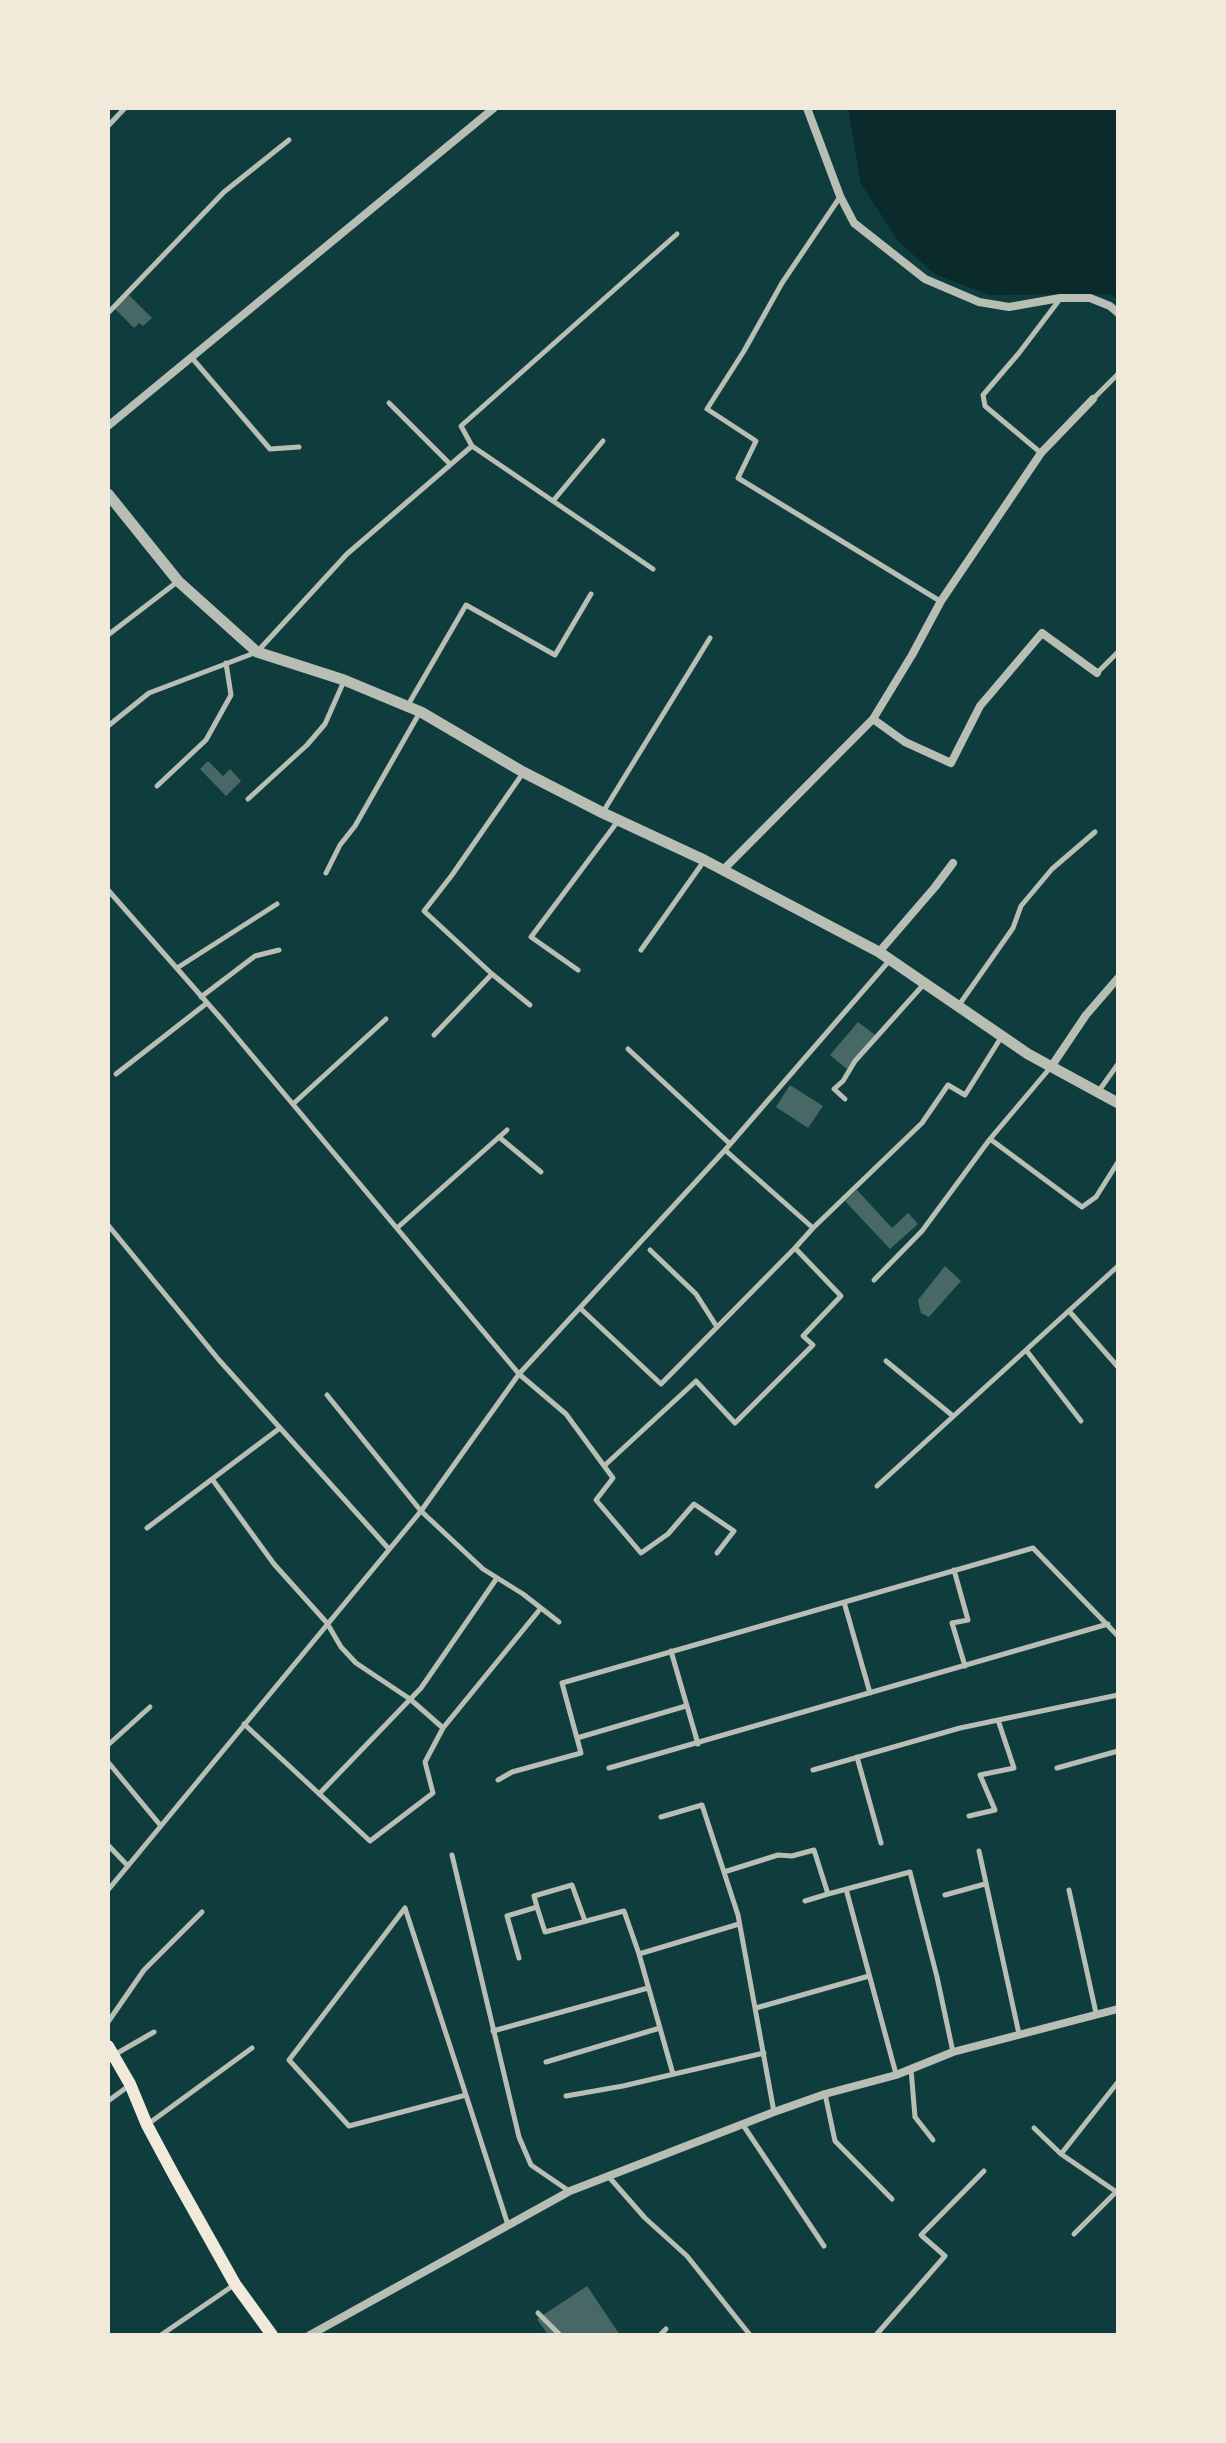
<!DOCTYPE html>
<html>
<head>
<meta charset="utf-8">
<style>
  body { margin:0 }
  #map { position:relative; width:1226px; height:2443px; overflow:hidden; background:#0f3d3e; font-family:Overpass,sans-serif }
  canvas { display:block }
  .frame { position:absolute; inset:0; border:110px solid #f1e9da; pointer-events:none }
</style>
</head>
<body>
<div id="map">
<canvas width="1226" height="2443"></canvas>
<div class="frame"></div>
</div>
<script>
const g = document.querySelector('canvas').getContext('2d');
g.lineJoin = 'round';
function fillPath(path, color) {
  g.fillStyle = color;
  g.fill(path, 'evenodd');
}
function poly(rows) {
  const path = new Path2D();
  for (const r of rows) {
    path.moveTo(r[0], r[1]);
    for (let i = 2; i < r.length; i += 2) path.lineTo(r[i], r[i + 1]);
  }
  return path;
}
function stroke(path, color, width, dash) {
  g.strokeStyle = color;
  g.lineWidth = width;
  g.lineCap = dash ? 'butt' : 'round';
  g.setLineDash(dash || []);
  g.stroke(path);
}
fillPath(poly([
  [848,108,1118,108,1118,300,1111,294,990,295,936,275,899,242,861,184]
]), '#0a2a2b');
fillPath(poly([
  [129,295,152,318,143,326,139,323,134,328,114,308],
  [208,761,223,776,230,769,241,781,226,796,200,769],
  [858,1022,875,1035,847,1069,830,1055],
  [790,1085,823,1106,808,1128,776,1107],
  [857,1190,892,1228,908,1213,918,1224,890,1249,845,1201],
  [945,1266,961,1281,929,1317,921,1313,918,1300],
  [587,2286,620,2335,548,2335,537,2319]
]), '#486865');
stroke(poly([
  [108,126,125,108],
  [840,197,782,283,744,351,707,409,756,441,738,478,940,601],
  [108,313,224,192,289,140],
  [192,358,270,449,299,447],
  [1093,399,1118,374],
  [389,403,450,464],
  [472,446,653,569],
  [1041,453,985,406,983,395,1019,353,1060,299],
  [553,501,603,441],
  [108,635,177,582],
  [1097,673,1118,652],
  [408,705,466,605,555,655,591,594],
  [108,726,149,693,257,652,347,554,472,446,461,426,677,234],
  [523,773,452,875,424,911,492,974,530,1005],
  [157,786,206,740,231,695,226,663],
  [248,799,307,745,325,724,344,681],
  [603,812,710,638],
  [326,873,340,845,355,826,420,712],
  [108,890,224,1022,519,1374,566,1414,613,1478,596,1500,641,1553,668,1534,694,1504,734,1531,717,1553],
  [641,950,704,861],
  [177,968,277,904],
  [578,970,531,937,618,821],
  [201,997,255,956,279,950],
  [959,1005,1013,928,1021,906,1052,869,1095,832],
  [434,1035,492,974],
  [628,1049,729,1143],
  [116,1074,207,1003],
  [1098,1092,1118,1064],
  [845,1099,834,1089,843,1081,855,1061,924,984],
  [293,1104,386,1019],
  [499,1137,541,1172],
  [990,1139,1082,1207,1096,1197,1118,1162],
  [108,1225,219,1360,388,1548],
  [397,1228,507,1130],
  [813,1228,922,1123,948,1085,965,1095,1002,1036],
  [650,1250,696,1294,717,1327],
  [874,1280,922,1231,990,1139,1050,1068],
  [580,1308,661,1384,795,1248,813,1228,725,1150],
  [1069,1311,1118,1367],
  [1026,1350,1081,1421],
  [886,1361,953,1416],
  [327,1395,421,1511,483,1569,523,1594,559,1622],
  [604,1466,696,1381,735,1423,813,1345,803,1336,841,1296,795,1248],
  [212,1479,274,1564,327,1623,341,1647,356,1663,410,1699,443,1728],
  [877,1486,1118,1266],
  [147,1528,280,1428],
  [954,1570,968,1620,952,1623,965,1666],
  [844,1602,870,1693],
  [671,1651,698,1744],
  [244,1724,370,1841,433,1793,425,1762,443,1728,541,1608],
  [577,1738,686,1706],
  [108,1745,150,1707],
  [857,1757,881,1843],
  [108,1762,161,1826],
  [609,1768,1108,1624],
  [1057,1768,1118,1751],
  [813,1770,960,1728,1118,1695],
  [498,1780,512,1772,581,1753,562,1683,1033,1548,1118,1636],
  [319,1794,421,1688,497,1578],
  [969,1816,995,1810,980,1775,1014,1768,998,1720],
  [661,1817,702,1805,738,1915,774,2112],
  [108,1845,128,1866],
  [979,1851,1019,2034],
  [452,1855,519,2137,531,2165,569,2191],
  [724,1872,778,1855,792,1856,814,1850,828,1894,910,1872,937,1977,953,2052],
  [846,1889,896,2074],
  [108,1890,421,1511,519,1374,725,1150,889,961],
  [1069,1890,1096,2013],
  [945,1895,985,1884],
  [805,1901,828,1894],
  [537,1907,534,1896,572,1885,585,1921],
  [519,1958,507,1916,537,1907,545,1932,624,1911,639,1954],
  [756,2008,869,1976],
  [108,2022,144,1970,202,1912],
  [493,2031,648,1988],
  [114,2055,154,2032],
  [546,2062,660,2028],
  [911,2069,915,2117,933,2140],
  [673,2074,639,1954,739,1924],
  [825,2094,835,2141,892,2199],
  [466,2095,349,2126,289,2060,405,1908,466,2095,508,2225],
  [566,2096,623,2086,764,2053],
  [108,2101,130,2085],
  [148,2124,252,2048],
  [743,2125,824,2246],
  [1034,2128,1061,2154,1118,2082],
  [1061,2154,1118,2193],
  [609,2177,645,2218,687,2256,750,2335],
  [1074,2234,1116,2192],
  [538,2313,560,2335],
  [161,2335,234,2285],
  [660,2335,666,2329],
  [876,2335,945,2256,921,2235,984,2171]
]), '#b8beb3', 5);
stroke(poly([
  [807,108,840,196,854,223,925,279,979,302,1009,307,1060,298,1090,298,1110,306,1118,313],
  [108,426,494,108],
  [873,719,905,742,951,763,980,706,1042,633,1097,673],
  [723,870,873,719,912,655,941,601,1041,453,1093,399],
  [879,952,935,887,953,863],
  [1051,1067,1086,1015,1118,978],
  [310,2335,570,2191,774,2112,825,2094,896,2075,953,2052,1118,2009]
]), '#b8beb3', 8);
stroke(poly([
  [108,494,178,581,257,652,344,680,421,712,523,772,603,813,704,860,879,952,1028,1054,1118,1103]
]), '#b8beb3', 11);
stroke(poly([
  [108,2046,130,2084,147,2125,176,2179,235,2284,272,2335]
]), '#f1e9da', 12);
</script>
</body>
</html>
